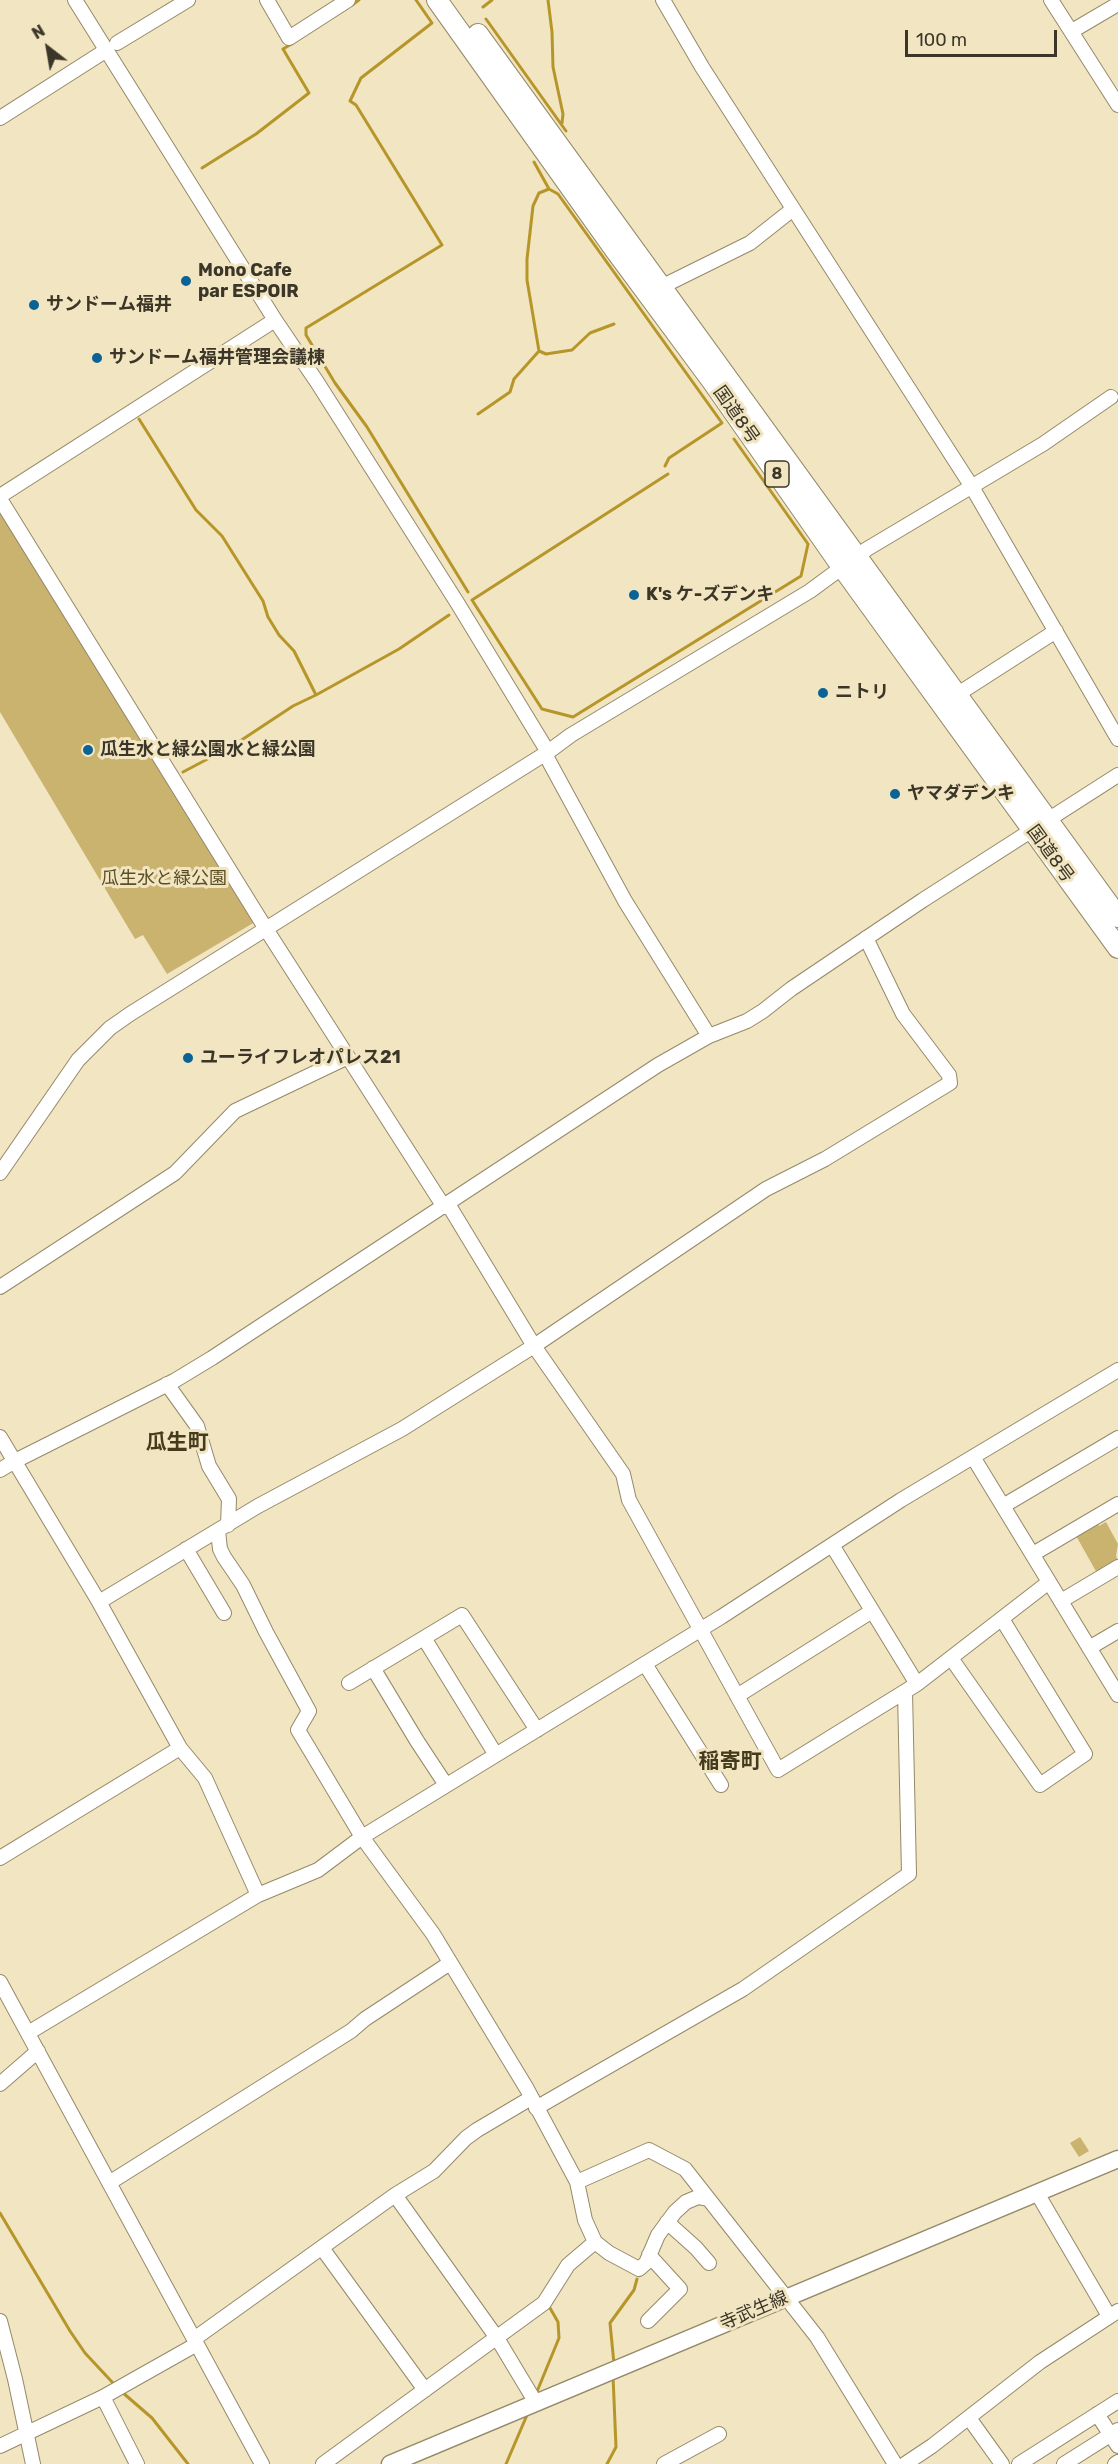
<!DOCTYPE html>
<html>
<head>
<meta charset="utf-8">
<style>
  body { margin:0 }
  #map { position:relative; width:1118px; height:2464px; overflow:hidden; background:#f1e5c2; font-family:Rubik,sans-serif }
  canvas { display:block }
  .north { position:absolute; left:18px; top:18px; width:60px; height:60px; -webkit-text-stroke:4px #f1e5c2; paint-order:stroke; rotate:329deg; font-size:16px; font-weight:700; line-height:24px; text-align:center; color:#3b3628 }
  .north::after { content:''; display:block; margin:auto; width:21px; height:27px; background:#3b3628; clip-path:polygon(50% 0,100% 100%,50% 72%,0 100%) }
  .scale { position:absolute; left:905px; top:30px; width:152px; height:27px; box-sizing:border-box; border:3px solid #3b3628; border-top:0; padding-left:8px; font-size:18px; line-height:21px; white-space:nowrap; color:#3b3628; -webkit-text-stroke:4px #f1e5c2; paint-order:stroke }
</style>
</head>
<body>
<div id="map">
<canvas width="1118" height="2464"></canvas>
<div class="north">N</div>
<div class="scale">100 m</div>
</div>
<script>
const g = document.querySelector('canvas').getContext('2d');
g.lineJoin = 'round';
function fillPath(path, color) {
  g.fillStyle = color;
  g.fill(path, 'evenodd');
}
function poly(rows) {
  const path = new Path2D();
  for (const r of rows) {
    path.moveTo(r[0], r[1]);
    for (let i = 2; i < r.length; i += 2) path.lineTo(r[i], r[i + 1]);
  }
  return path;
}
function stroke(path, color, width, dash) {
  g.strokeStyle = color;
  g.lineWidth = width;
  g.lineCap = dash ? 'butt' : 'round';
  g.setLineDash(dash || []);
  g.stroke(path);
}
function drawText(font, color, halo, rows, align = 'center') {
  g.font = font + ' Rubik,"Noto Sans JP",sans-serif';
  g.lineWidth = 6;
  g.setLineDash([]);
  g.textBaseline = 'middle';
  g.strokeStyle = halo;
  g.fillStyle = color;
  for (const [text, x, y, turn = 0] of rows) {
    g.save();
    g.translate(x, y);
    g.rotate((+turn || 0) * Math.PI / 180);
    g.textAlign = isNaN(turn) ? turn : align;
    if (halo) g.strokeText(text, 0, 0);
    g.fillText(text, 0, 0);
    g.restore();
  }
}
fillPath(poly([
  [0,507,255,922,167,974,143,935,135,939,0,712],
  [1096,1522,1099,1526,1106,1522,1118,1544,1116,1556,1118,1561,1097,1573,1075,1534],
  [1080,2137,1089,2151,1079,2157,1070,2143]
]), '#cab36f');
stroke(poly([
  [416,0,432,23,361,78,350,101,356,105,442,245,306,328,306,335,335,383,367,427,468,592],
  [548,0,552,32,553,67,563,114,562,123],
  [352,5,359,0],
  [483,7,492,0],
  [486,19,566,131],
  [534,162,549,189,558,194,722,423,669,458,665,466],
  [202,168,256,134,309,93,283,49,293,43],
  [539,351,546,354,572,350,590,333,614,324],
  [478,414,510,392,514,379,539,351,527,280,527,259,533,206,539,193,549,189],
  [139,419,196,510,222,536,263,601,268,617,279,635,294,651,316,695,293,706,234,745,183,772],
  [668,474,472,600,542,709,573,717,801,576,808,544,734,439],
  [316,695,399,649,449,615],
  [0,2213,70,2331,85,2353,113,2383],
  [614,2364,610,2323,634,2290,637,2279],
  [122,2392,152,2418,188,2464],
  [536,2394,559,2338,558,2322,550,2308],
  [506,2464,527,2415],
  [607,2464,616,2447,613,2376]
]), '#b79629', 3);
const minor = poly([
  [75,0,275,320,317,382,458,604,548,752],
  [267,0,289,38,348,0],
  [663,0,702,67,972,487,1118,739],
  [1051,0,1118,105],
  [1072,31,1118,4],
  [117,43,188,0],
  [0,118,105,51],
  [661,287,750,243,793,209],
  [0,496,275,320],
  [0,499,266,929,444,1207],
  [958,694,1056,631],
  [545,754,625,901,709,1036],
  [0,1173,78,1060,110,1028,130,1014,548,752,571,735,810,591,867,549,1043,444,1111,397],
  [448,1204,534,1346,623,1474,629,1500,778,1770,917,1684,1049,1582],
  [0,1287,175,1173,235,1111,348,1057],
  [167,1384,197,1426,209,1466,229,1499,228,1525],
  [0,1437,99,1602,180,1748,205,1778,258,1895],
  [973,1457,1118,1695],
  [0,1470,15,1461,174,1381,212,1358,658,1065,709,1036,747,1021,763,1011,791,989,923,900,1118,775],
  [1003,1506,1118,1438],
  [218,1531,220,1549,224,1557,243,1585,266,1632,309,1711,298,1730,362,1837,433,1934,527,2089,577,2182,585,2220,595,2242,609,2253,639,2269,646,2263,658,2235,675,2212,686,2202,698,2197,708,2199],
  [832,1545,917,1684],
  [186,1549,224,1613],
  [1033,1554,1118,1504],
  [1061,1601,1118,1567],
  [99,1602,258,1506,402,1429,534,1346,766,1189,825,1159,950,1083,949,1075,903,1014,866,938],
  [424,1638,496,1755],
  [1089,1648,1118,1631],
  [951,1658,1040,1785,1085,1754,1002,1619],
  [645,1664,721,1785],
  [373,1668,417,1741,446,1785],
  [349,1683,462,1615,537,1730],
  [737,1696,872,1611],
  [0,1858,180,1748],
  [0,1982,262,2464],
  [28,2033,258,1895,318,1870,362,1837,721,1617,901,1500,1118,1370],
  [0,2084,38,2051],
  [536,2108,743,1989,909,1874,905,1692],
  [577,2182,649,2150,685,2169,817,2337,895,2464],
  [109,2183,351,2031,365,2019,450,1963],
  [1037,2193,1109,2316],
  [395,2195,497,2338,536,2403],
  [667,2222,696,2248,709,2263],
  [322,2248,425,2390],
  [0,2321,15,2379,33,2464],
  [648,2321,680,2289,649,2255],
  [194,2339,395,2195,434,2171,466,2138,477,2130,531,2098],
  [103,2397,137,2464],
  [1097,2414,1118,2446],
  [969,2418,1002,2464],
  [0,2446,103,2397,197,2344],
  [323,2464,544,2303,568,2265,595,2242],
  [664,2464,719,2434],
  [905,2464,932,2446,1040,2362,1118,2311],
  [1019,2464,1118,2401],
  [1064,2464,1118,2430],
  [1115,2464,1118,2462]
]);
const major = poly([
  [390,2464,1118,2159]
]);
const highway = poly([
  [437,0,615,250,712,381,842,567,1118,948],
  [478,34,1118,917]
]);
stroke(minor, '#948968', 16);
stroke(major, '#948968', 19);
stroke(highway, '#948968', 22);
stroke(minor, '#fff', 14);
stroke(major, '#fff', 16);
stroke(highway, '#fff', 20);
for (const [x, y, r, color] of [
  [186,281,6,"#0a6394"],
  [34,305,6,"#0a6394"],
  [97,358,6,"#0a6394"],
  [634,595,6,"#0a6394"],
  [823,693,6,"#0a6394"],
  [88,750,6,"#0a6394"],
  [895,794,6,"#0a6394"],
  [188,1058,6,"#0a6394"]
]) {
  const dot = new Path2D();
  dot.arc(x, y, r, 0, 2 * Math.PI);
  g.fillStyle = color;
  g.fill(dot);
  stroke(dot, '#f1e5c2', 2);
}
for (const [x, y, w] of [
  [777,474,24]
]) {
  const box = new Path2D();
  box.roundRect(x - w / 2, y - 13, w, 26, 4.5);
  g.fillStyle = '#f1e5c2';
  g.fill(box);
  stroke(box, '#3b3628', 1.5);
}
drawText('bold 16px', '#3b3628', null, [
  ["8",777,474]
]);
drawText('bold 18px', '#3b3628', '#f1e5c2', [
  ["Mono Cafe",198,271],
  ["par ESPOIR",198,292],
  ["サンドーム福井",46,305],
  ["サンドーム福井管理会議棟",109,358],
  ["K's ケ-ズデンキ",646,595],
  ["ニトリ",835,693],
  ["瓜生水と緑公園水と緑公園",100,750],
  ["ヤマダデンキ",907,794],
  ["ユーライフレオパレス21",200,1058]
], 'left');
drawText('18px', '#3b3628', '#f1e5c2', [
  ["国道8号",736,415,55],
  ["国道8号",1050,854,54],
  ["寺武生線",754,2311,-23]
]);
drawText('18px', '#5c4e24', '#f1e5c2', [
  ["瓜生水と緑公園",164,879]
]);
drawText('bold 21px', '#443a1c', '#f1e5c2', [
  ["瓜生町",177,1443],
  ["稲寄町",730,1762]
]);
</script>
</body>
</html>
